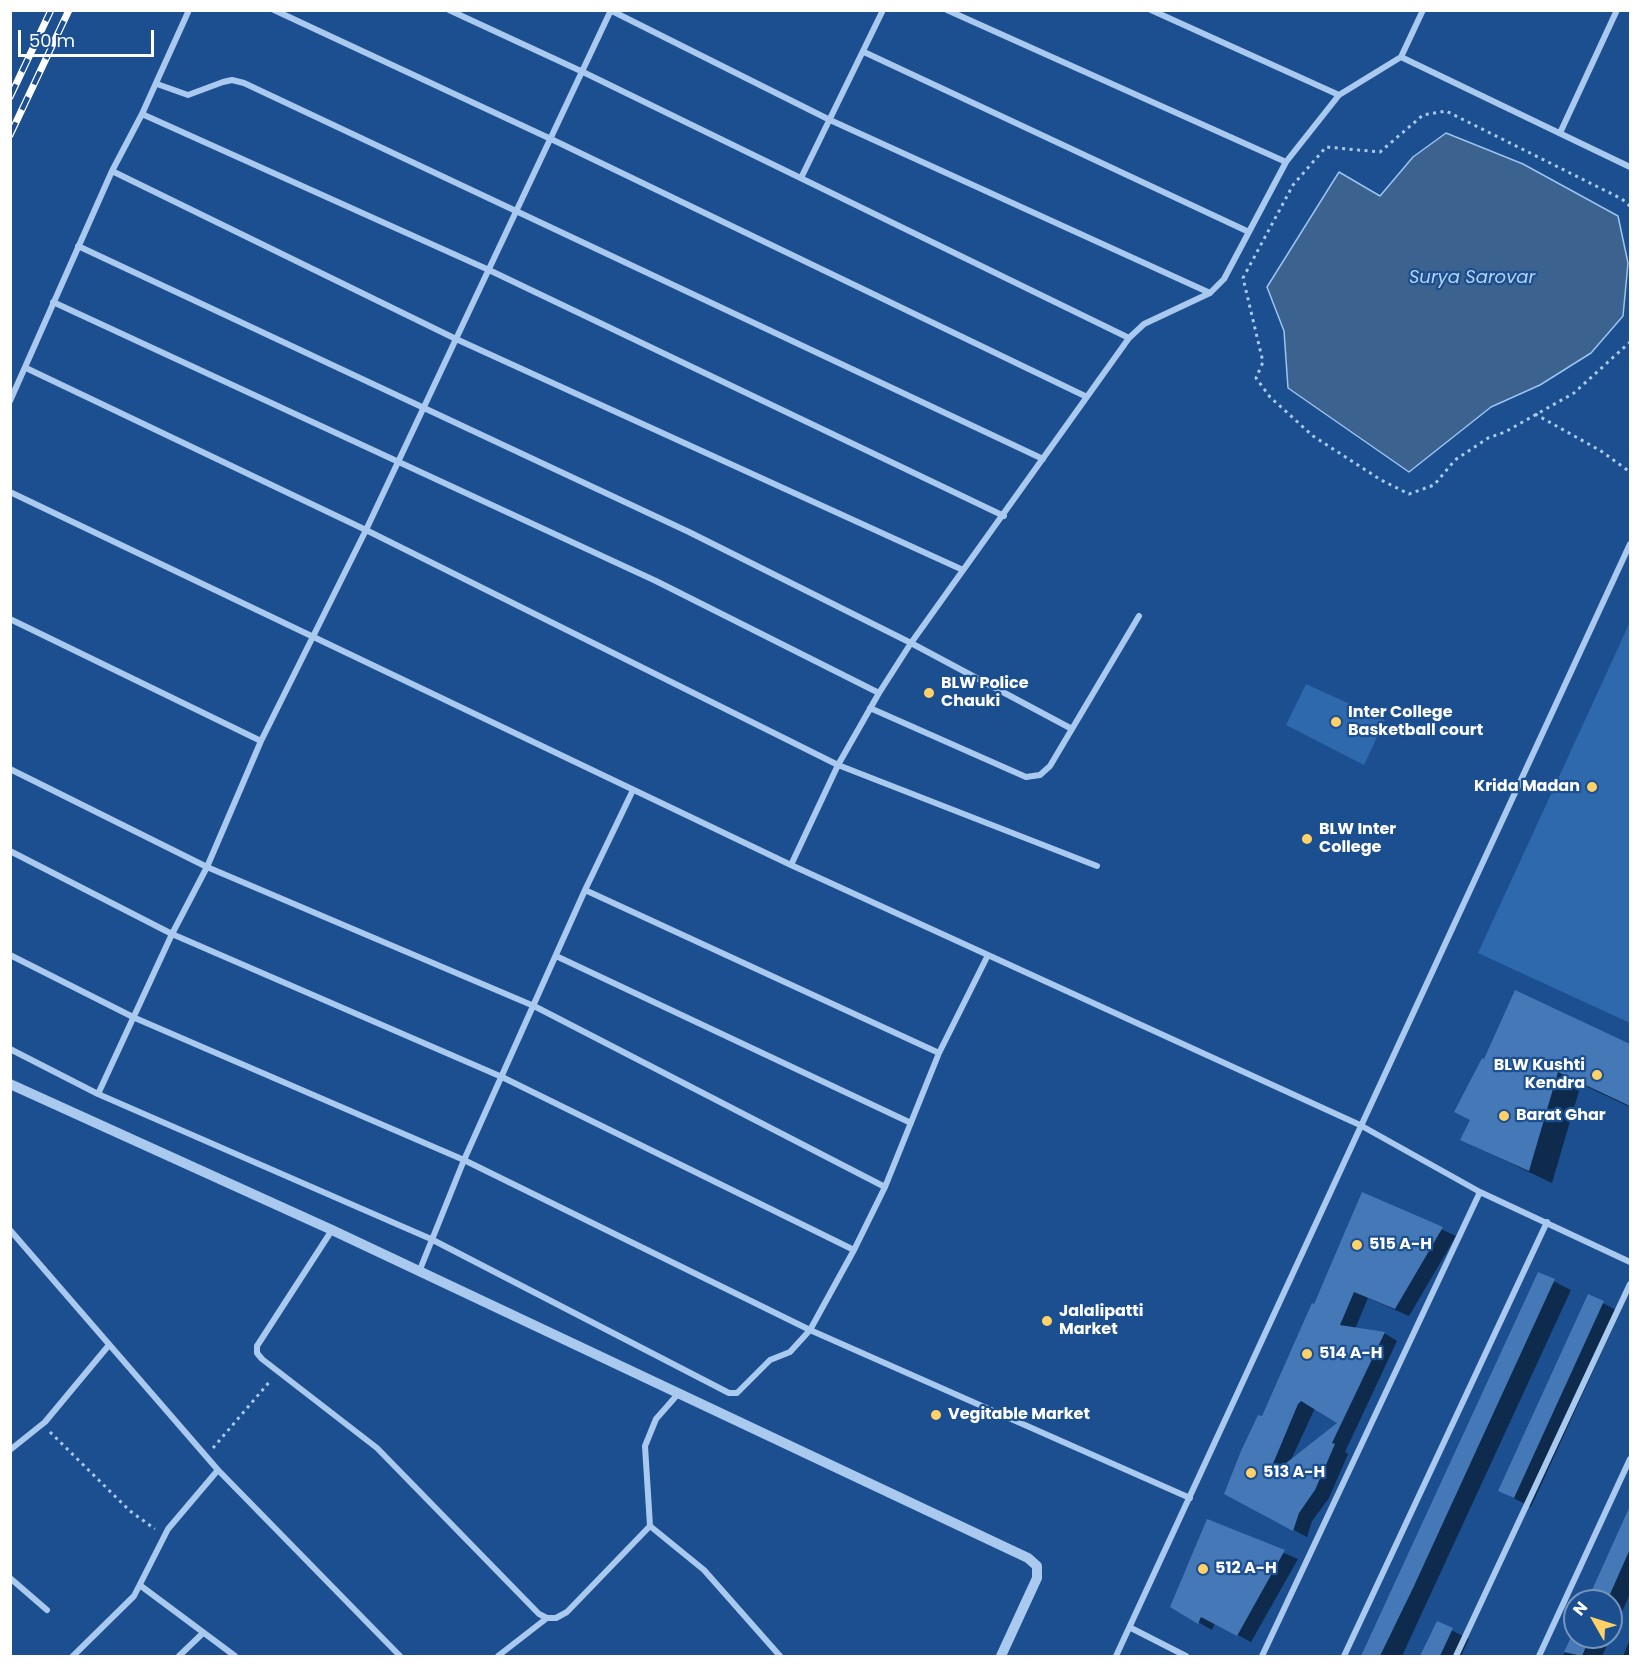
<!DOCTYPE html>
<html>
<head>
<meta charset="utf-8">
<style>
  body { margin:0 }
  #map { position:relative; width:1641px; height:1667px; overflow:hidden; background:#1b4f8f; font-family:Poppins,sans-serif }
  canvas { display:block }
  .frame { position:absolute; inset:0; border:12px solid #fff; pointer-events:none }
  .north { position:absolute; left:1563px; top:1589px; width:60px; height:60px; box-sizing:border-box; background:#1b4f8f; border:2px solid #7695bc; border-radius:50%; rotate:309deg; font-size:16px; font-weight:700; line-height:24px; text-align:center; color:#fff }
  .north::after { content:''; display:block; margin:auto; width:21px; height:27px; background:#ffd166; clip-path:polygon(50% 0,100% 100%,50% 72%,0 100%) }
  .scale { position:absolute; left:18px; top:30px; width:136px; height:27px; box-sizing:border-box; border:3px solid #fff; border-top:0; padding-left:8px; font-size:18px; line-height:21px; white-space:nowrap; color:#fff; -webkit-text-stroke:4px #1b4f8f; paint-order:stroke }
</style>
</head>
<body>
<div id="map">
<canvas width="1641" height="1667"></canvas>
<div class="frame"></div>
<div class="north">N</div>
<div class="scale">50 m</div>
</div>
<script>
const g = document.querySelector('canvas').getContext('2d');
g.lineJoin = 'round';
function fillPath(path, color) {
  g.fillStyle = color;
  g.fill(path, 'evenodd');
}
function poly(rows) {
  const path = new Path2D();
  for (const r of rows) {
    path.moveTo(r[0], r[1]);
    for (let i = 2; i < r.length; i += 2) path.lineTo(r[i], r[i + 1]);
  }
  return path;
}
function stroke(path, color, width, dash) {
  g.strokeStyle = color;
  g.lineWidth = width;
  g.lineCap = dash ? 'butt' : 'round';
  g.setLineDash(dash || []);
  g.stroke(path);
}
function drawText(font, color, halo, rows, align = 'center') {
  g.font = font + ' Poppins,sans-serif';
  g.lineWidth = 4.5;
  g.setLineDash([]);
  g.textBaseline = 'middle';
  g.strokeStyle = halo;
  g.fillStyle = color;
  for (const [text, x, y, turn = 0] of rows) {
    g.save();
    g.translate(x, y);
    g.rotate((+turn || 0) * Math.PI / 180);
    g.textAlign = isNaN(turn) ? turn : align;
    if (halo) g.strokeText(text, 0, 0);
    g.fillText(text, 0, 0);
    g.restore();
  }
}
fillPath(poly([
  [1630,622,1630,1023,1478,953],
  [1306,684,1385,720,1364,765,1286,725]
]), '#2e69ad');
const water = poly([
  [1446,133,1523,164,1618,216,1628,263,1623,316,1591,353,1540,385,1491,407,1409,472,1288,388,1284,331,1267,287,1339,172,1380,196,1413,157,1446,133]
]);
fillPath(water, '#3c6290');
stroke(water, '#9cc4f0', 1.5);
fillPath(poly([
  [1515,992,1630,1045,1630,1107,1581,1084,1552,1183,1462,1140,1471,1120,1485,1061],
  [1363,1194,1456,1236,1409,1316,1368,1298,1355,1329,1384,1333,1397,1341,1345,1452,1348,1454,1329,1498,1312,1521,1307,1537,1239,1501,1263,1418],
  [1315,1408,1340,1422,1291,1460],
  [1539,1274,1571,1290,1402,1656,1363,1656],
  [1589,1296,1620,1312,1531,1507,1500,1491],
  [1630,1509,1630,1594,1611,1636,1611,1601,1588,1601],
  [1208,1521,1298,1559,1251,1642,1215,1623,1212,1630,1172,1607],
  [1437,1623,1469,1639,1461,1656,1422,1656],
  [1575,1630,1575,1637,1611,1637,1602,1656,1563,1656],
  [1630,1639,1630,1656,1623,1656]
]), '#0007');
fillPath(poly([
  [1515,990,1630,1044,1630,1106,1558,1072,1529,1171,1460,1140,1470,1120,1454,1112,1482,1058,1484,1059],
  [1362,1192,1443,1227,1395,1309,1354,1292,1340,1325,1385,1332,1332,1443,1335,1444,1315,1490,1299,1513,1293,1531,1224,1494,1241,1451,1258,1415,1262,1416,1312,1303,1314,1304],
  [1301,1401,1337,1423,1267,1478,1298,1404],
  [1538,1272,1555,1279,1414,1586,1380,1656,1361,1656],
  [1588,1294,1604,1301,1514,1498,1498,1491],
  [1630,1506,1630,1549,1607,1601,1587,1601],
  [1207,1519,1285,1550,1237,1636,1201,1617,1198,1624,1170,1607],
  [1437,1621,1453,1628,1440,1656,1420,1656],
  [1571,1637,1590,1637,1582,1656,1564,1652]
]), '#4478b7');
stroke(poly([
  [1630,206,1622,199,1446,111,1423,115,1380,152,1326,147,1293,185,1243,278,1263,362,1256,378,1270,397,1313,436,1381,480,1409,494,1434,485,1455,460,1488,438,1505,432,1574,393,1630,342],
  [1535,414,1601,451,1630,472],
  [50,1432,130,1511,155,1529],
  [213,1448,271,1380]
]), '#a9c9ee', 3, [3, 4.5]);
stroke(poly([
  [274,10,551,139,1087,397],
  [449,10,583,72,1129,338],
  [610,10,830,120,1210,293],
  [947,10,1286,162],
  [1151,10,1339,95],
  [1423,10,1401,57,1630,167],
  [864,52,1249,232],
  [157,84,188,95,223,82,232,80,244,83,1043,459],
  [142,114,489,270,1004,516],
  [1560,133,1617,10],
  [112,171,456,339,963,570],
  [801,178,883,10],
  [78,246,689,532,911,643,1072,729],
  [53,302,656,581,879,693],
  [26,368,366,530,838,765,1097,866],
  [10,401,112,171,142,114,189,10],
  [10,492,791,865,1360,1125,1480,1192,1630,1262],
  [10,619,261,741],
  [870,708,1026,777,1040,775,1050,766,1139,616],
  [10,769,207,867,534,1006,885,1187],
  [10,851,172,934,502,1077,854,1250,810,1330,790,1352,770,1360,737,1393,729,1393,431,1239,98,1094,10,1049],
  [791,865,838,765,879,693,911,643,1129,338,1144,324,1210,293,1224,279,1286,162,1339,95,1401,57],
  [585,890,939,1053],
  [10,955,135,1018,464,1160,810,1330,1190,1498],
  [556,956,911,1123],
  [98,1094,172,934,207,867,261,741,366,530,611,10],
  [10,1230,218,1470,400,1656],
  [332,1230,257,1346,257,1353,262,1359,377,1448,539,1614,547,1618,556,1618,567,1612,650,1526,704,1570,780,1656],
  [854,1250,885,1187,939,1053,988,955],
  [419,1272,464,1160,585,890,633,790],
  [10,1450,45,1422,109,1345],
  [650,1526,645,1446,656,1419,678,1394],
  [10,1578,47,1610],
  [141,1586,235,1656],
  [1131,1628,1186,1656],
  [73,1656,134,1596,168,1529,218,1470],
  [179,1656,203,1633],
  [498,1656,547,1618],
  [1116,1656,1630,544],
  [1262,1656,1480,1192],
  [1344,1656,1547,1222],
  [1456,1656,1630,1284],
  [1539,1656,1630,1459]
]), '#a9c9ee', 6);
stroke(poly([
  [10,1084,332,1230,1028,1558,1037,1566,1037,1578,1001,1656]
]), '#a9c9ee', 10);
const rail = poly([
  [10,97,51,10],
  [10,135,69,10]
]);
stroke(rail, '#fff', 7);
stroke(rail, '#1b4f8f', 4.5, [14]);
for (const [x, y, r, color] of [
  [929,693,6,"#ffd166"],
  [1336,722,6,"#ffd166"],
  [1592,787,6,"#ffd166"],
  [1307,839,6,"#ffd166"],
  [1597,1075,6,"#ffd166"],
  [1504,1116,6,"#ffd166"],
  [1357,1245,6,"#ffd166"],
  [1047,1321,6,"#ffd166"],
  [1307,1354,6,"#ffd166"],
  [936,1415,6,"#ffd166"],
  [1251,1473,6,"#ffd166"],
  [1203,1569,6,"#ffd166"]
]) {
  const dot = new Path2D();
  dot.arc(x, y, r, 0, 2 * Math.PI);
  g.fillStyle = color;
  g.fill(dot);
  stroke(dot, '#1b4f8f', 2);
}
drawText('bold 16px', '#fff', '#1b4f8f', [
  ["BLW Police",941,684],
  ["Chauki",941,702],
  ["Inter College",1348,713],
  ["Basketball court",1348,731],
  ["Krida Madan",1580,787,"right"],
  ["BLW Inter",1319,830],
  ["College",1319,848],
  ["BLW Kushti",1585,1066,"right"],
  ["Kendra",1585,1084,"right"],
  ["Barat Ghar",1516,1116],
  ["515 A-H",1369,1245],
  ["Jalalipatti",1059,1312],
  ["Market",1059,1330],
  ["514 A-H",1319,1354],
  ["Vegitable Market",948,1415],
  ["513 A-H",1263,1473],
  ["512 A-H",1215,1569]
], 'left');
drawText('italic 18px', '#b5d3f5', '#1b4f8f', [
  ["Surya Sarovar",1472,278]
]);
</script>
</body>
</html>
